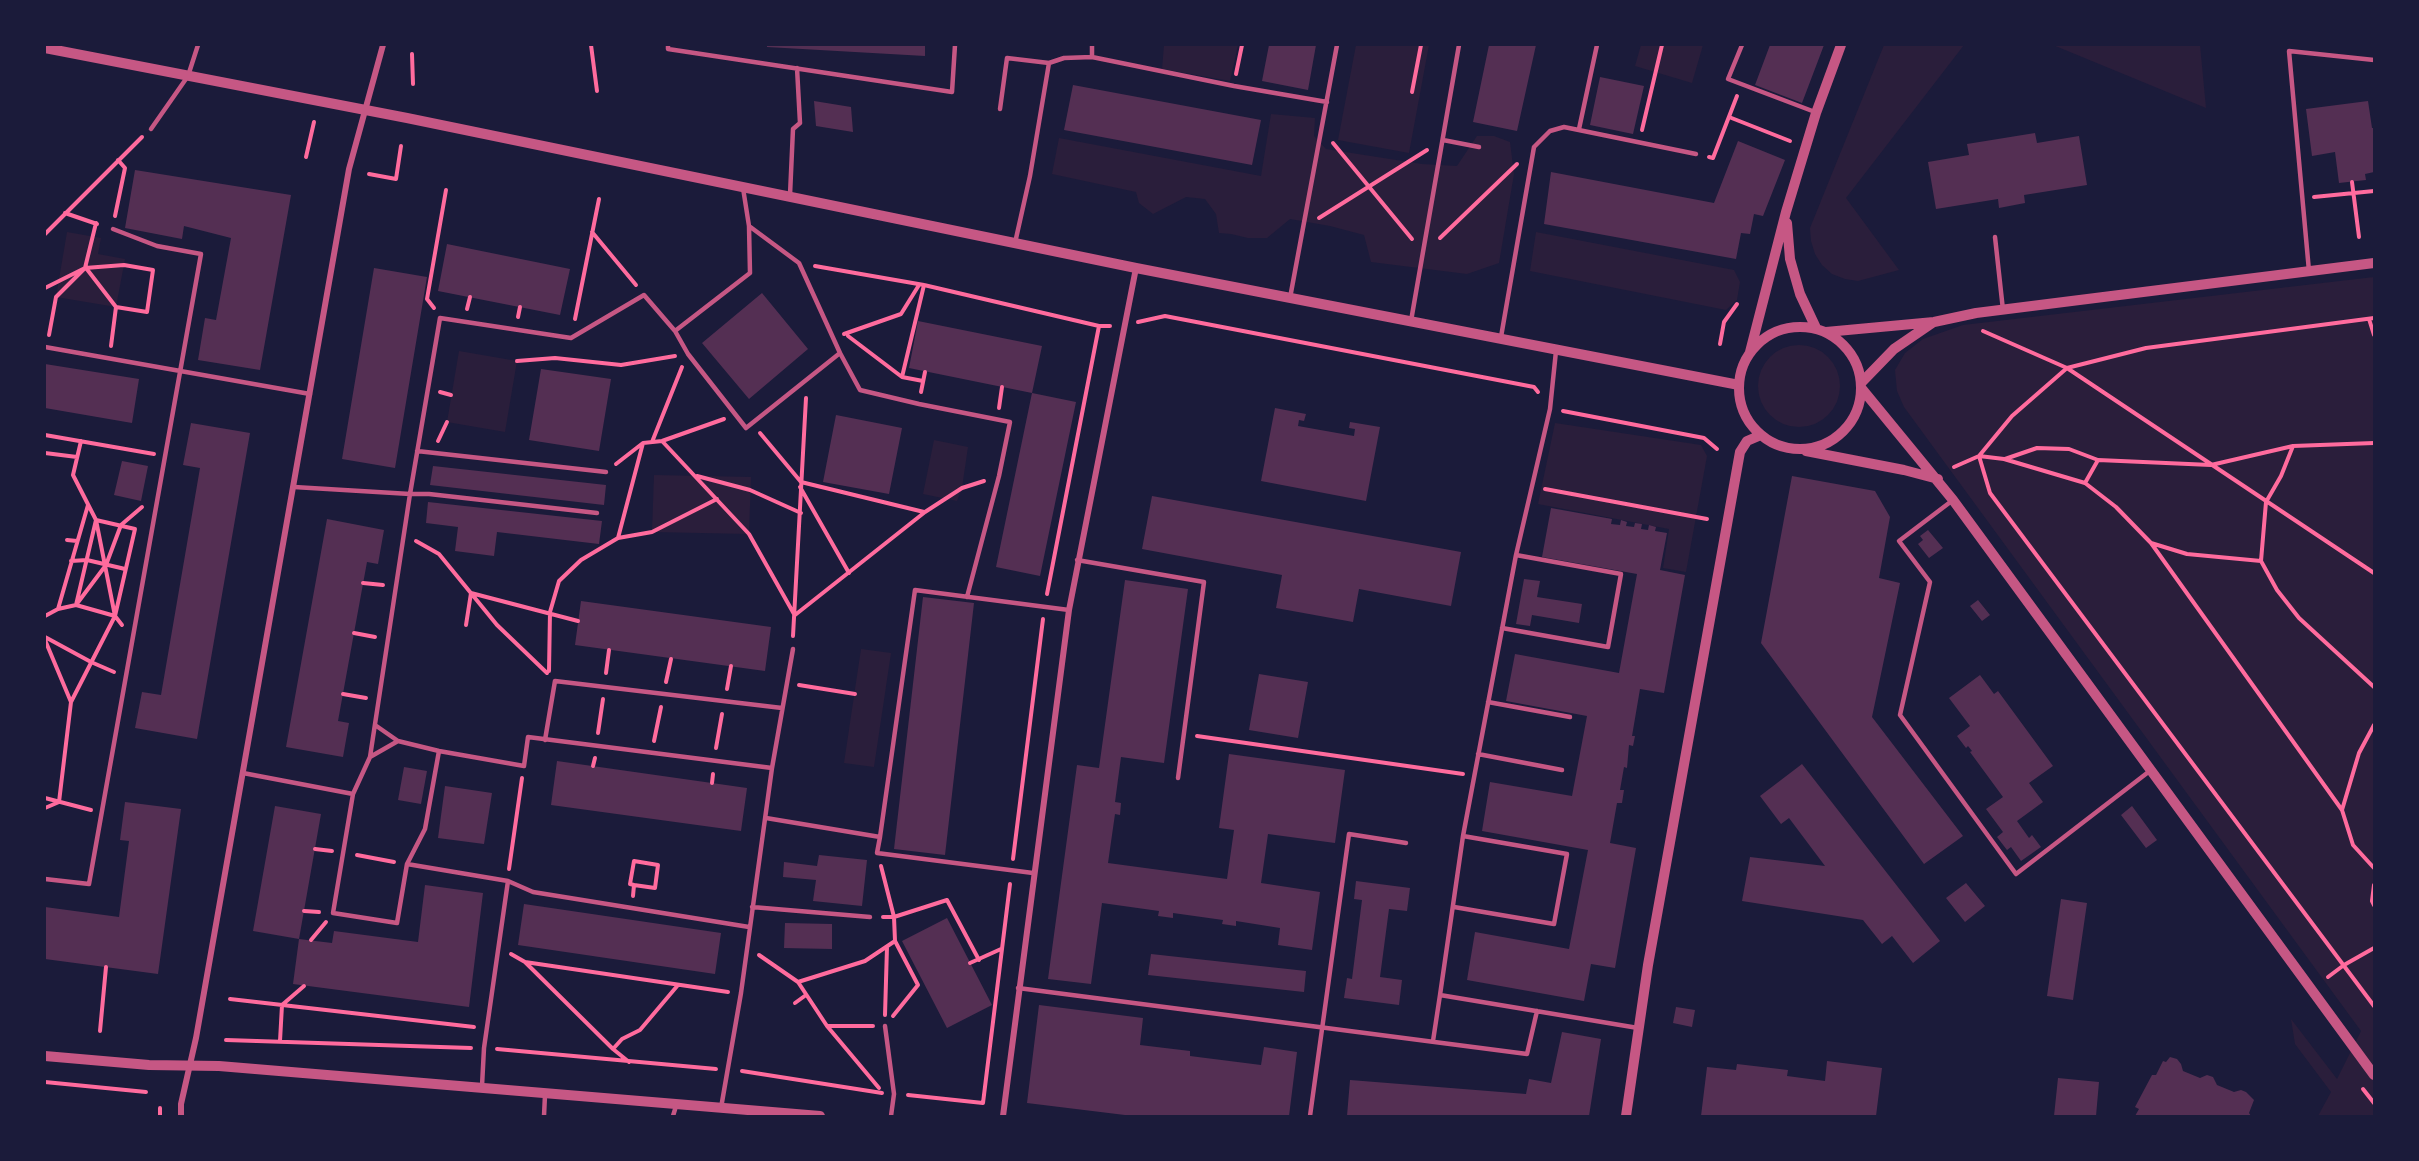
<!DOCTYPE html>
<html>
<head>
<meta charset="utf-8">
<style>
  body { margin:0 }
  #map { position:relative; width:2419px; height:1161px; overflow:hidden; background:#1b1b3a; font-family:Helvetica,sans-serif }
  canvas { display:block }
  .frame { position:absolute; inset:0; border:46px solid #1b1b3a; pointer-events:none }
</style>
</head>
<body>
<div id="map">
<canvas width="2419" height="1161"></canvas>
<div class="frame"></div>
</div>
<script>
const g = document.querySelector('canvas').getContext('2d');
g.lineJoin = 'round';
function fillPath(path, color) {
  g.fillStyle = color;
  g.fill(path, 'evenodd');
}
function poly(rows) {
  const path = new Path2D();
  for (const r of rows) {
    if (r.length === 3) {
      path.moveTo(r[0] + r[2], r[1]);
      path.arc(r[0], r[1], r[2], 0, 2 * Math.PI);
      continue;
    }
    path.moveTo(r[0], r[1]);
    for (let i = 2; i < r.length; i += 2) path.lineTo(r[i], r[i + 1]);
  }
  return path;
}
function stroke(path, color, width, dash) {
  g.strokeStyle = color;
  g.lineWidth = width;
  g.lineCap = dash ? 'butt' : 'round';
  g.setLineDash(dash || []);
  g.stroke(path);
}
fillPath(poly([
  [1164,45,1238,45,1230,81,1162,69],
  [1356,45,1429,45,1409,153,1338,140],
  [1641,45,1703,45,1692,83,1635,66],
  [1884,45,1964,45,1846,198,1899,270,1858,281,1845,279,1832,274,1822,265,1815,254,1811,241,1810,228],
  [2053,45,2200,45,2206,108],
  [1271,114,1315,118,1314,136,1326,149,1422,164,1457,166,1477,136,1494,136,1510,142,1514,174,1499,263,1467,274,1371,262,1364,235,1330,226,1290,219,1267,238,1248,238,1231,234,1219,233,1216,214,1205,199,1186,197,1153,214,1139,203,1136,192,1052,174,1059,138,1261,176],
  [67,232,101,238,98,254,125,259,116,307,56,297],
  [1536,232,1734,270,1740,282,1737,300,1726,310,1530,271],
  [2374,277,2374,1116,2318,1116,2331,1092,2295,1044,2291,1019,2337,1079,2361,1031,1904,407,1897,391,1895,370,1905,353,1923,339,1963,325],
  [1799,386,41],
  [459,351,517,361,505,432,447,422],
  [1555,423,1701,445,1707,456,1686,572,1663,568,1669,529,1538,504],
  [934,440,968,447,962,488,957,501,923,494],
  [654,475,751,477,749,534,652,532],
  [861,649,891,653,874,767,844,763]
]), '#2a1e3b');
fillPath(poly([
  [767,45,925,45,925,56,767,47],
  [1269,45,1316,45,1308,90,1262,81],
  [1489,45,1536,45,1517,131,1473,122],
  [1770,45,1824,45,1802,103,1755,85],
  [1600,77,1644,86,1633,134,1590,125],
  [1073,85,1261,120,1252,165,1064,130],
  [814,101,851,107,853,132,816,126],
  [2368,101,2372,128,2374,128,2374,172,2365,174,2366,180,2339,183,2335,152,2312,156,2306,109],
  [2035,133,2037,143,2079,136,2087,185,2024,195,2025,203,1999,208,1998,199,1936,209,1928,162,1969,155,1967,144],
  [1738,141,1785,160,1763,216,1754,214,1750,234,1741,233,1736,259,1544,224,1551,172,1714,203],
  [135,170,291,195,260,370,198,360,205,318,216,320,231,238,184,226,182,239,125,228],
  [447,244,570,269,560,315,438,291],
  [374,268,427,277,395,468,342,459],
  [762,293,808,349,749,399,702,343],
  [918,321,1042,346,1032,393,909,368],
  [45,364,139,379,132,423,45,408],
  [541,369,611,379,599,451,529,440],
  [1032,393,1076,402,1040,576,996,567],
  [1275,408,1306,414,1304,421,1299,420,1298,426,1354,436,1355,429,1349,428,1350,422,1380,427,1366,501,1261,481],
  [836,415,902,428,889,494,823,482],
  [191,423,250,433,197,739,135,728,142,692,161,695,200,468,183,465],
  [122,461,148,466,141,501,114,495],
  [433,466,606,485,604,505,430,485],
  [1792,476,1875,491,1890,517,1879,578,1900,583,1872,717,1963,836,1924,864,1761,643],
  [1152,496,1461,552,1451,606,1359,589,1353,622,1276,608,1282,575,1142,549],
  [428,502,602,521,599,544,497,532,494,556,455,551,458,527,426,523],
  [1551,508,1612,519,1611,524,1620,525,1621,520,1627,522,1626,526,1634,527,1635,523,1642,524,1641,529,1648,530,1649,525,1656,527,1655,531,1667,533,1660,570,1685,575,1664,693,1640,689,1632,736,1635,736,1633,746,1629,745,1627,768,1624,767,1620,790,1624,790,1622,803,1617,803,1610,843,1636,848,1615,968,1591,964,1584,1001,1467,980,1475,932,1569,949,1588,850,1482,831,1490,782,1572,796,1587,716,1506,701,1515,654,1619,673,1637,574,1542,557],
  [327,519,384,530,378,564,367,562,354,633,338,721,349,723,343,757,286,747],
  [1928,530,1943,548,1929,558,1918,544,1923,540,1920,536],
  [1524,579,1540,581,1537,597,1582,604,1579,623,1532,615,1530,626,1516,624],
  [1125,580,1188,589,1164,763,1121,757,1115,802,1121,803,1120,815,1115,814,1108,863,1227,879,1234,830,1219,828,1229,754,1345,770,1335,843,1268,834,1261,883,1320,892,1312,950,1278,945,1280,928,1236,921,1236,926,1222,924,1223,920,1173,913,1173,918,1158,916,1159,911,1102,903,1091,984,1048,979,1077,765,1099,768],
  [923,597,974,603,945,855,894,849],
  [1978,600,1990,615,1982,621,1970,606],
  [581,601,771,627,765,671,575,645],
  [1259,674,1308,682,1298,738,1249,730],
  [1980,675,1994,694,1998,691,2053,766,2029,783,2043,802,2017,821,2029,838,2032,835,2041,847,2021,861,2011,847,2007,850,1997,837,2003,832,1986,809,2003,797,1970,752,1972,751,1968,746,1966,748,1957,736,1970,726,1949,698],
  [557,761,747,788,741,831,551,805],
  [1802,764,1940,941,1913,963,1892,936,1882,944,1863,920,1742,901,1750,857,1825,866,1789,818,1781,824,1760,796],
  [404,767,427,771,421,804,398,800],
  [445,786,492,793,484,844,438,838],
  [125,802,181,809,158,974,45,959,45,907,119,917,129,841,120,840],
  [275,806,321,814,299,939,253,931],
  [2132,806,2157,840,2146,848,2121,815],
  [819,855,867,860,862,906,813,901,816,880,783,877,784,862,817,866],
  [1356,881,1410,888,1407,911,1389,909,1380,977,1402,980,1399,1005,1344,998,1347,978,1352,979,1362,900,1354,899],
  [1966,883,1985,906,1965,922,1946,898],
  [425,885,483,893,469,1007,293,984,299,939,332,943,334,931,418,942],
  [2061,899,2087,903,2073,1000,2047,996],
  [524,904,721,933,715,974,518,945],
  [947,918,992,1005,947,1028,902,941],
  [785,923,832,924,832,949,784,948],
  [1151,954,1306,971,1304,992,1148,975],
  [1039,1005,1143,1018,1140,1045,1190,1051,1190,1056,1261,1065,1264,1047,1297,1052,1289,1116,1133,1116,1027,1103],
  [1676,1007,1695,1010,1692,1027,1673,1023],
  [1562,1032,1601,1039,1589,1116,1347,1116,1350,1080,1526,1094,1529,1079,1551,1083],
  [2170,1057,2177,1059,2181,1064,2183,1071,2200,1078,2207,1075,2213,1077,2217,1085,2234,1092,2241,1090,2246,1092,2254,1100,2249,1113,2251,1116,2135,1116,2139,1109,2135,1107,2152,1075,2156,1075,2163,1061,2166,1062],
  [1827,1061,1882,1068,1876,1116,1701,1116,1707,1067,1736,1070,1737,1064,1788,1070,1787,1076,1825,1081],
  [2058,1078,2099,1082,2096,1116,2054,1116]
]), '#542f53');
stroke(poly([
  [591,45,597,91],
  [412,54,413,84],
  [1236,74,1242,45],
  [1412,92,1421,45],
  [1729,117,1790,141],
  [1642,130,1662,45],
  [1333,143,1412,239],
  [306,157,314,122],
  [1709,157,1713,158,1737,96],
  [369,174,396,179,401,146],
  [2352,182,2359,237],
  [2314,197,2374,191],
  [65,213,97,224],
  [115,216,125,168,118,160],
  [1319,218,1427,150],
  [592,232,636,285],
  [45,234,142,137],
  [1440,238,1517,164],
  [815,266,924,285,1099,326,1110,326],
  [86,268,116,307,111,346],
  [45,288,85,268,124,265,153,270,147,312,116,307],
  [434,308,427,299,446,190],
  [467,309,470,297],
  [518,317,520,307],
  [575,319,599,199],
  [2369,319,2374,335],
  [1138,322,1165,316,1534,387,1538,392],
  [1983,331,2067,368,2374,573],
  [844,334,901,314,919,285],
  [49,335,56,297,85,268,96,223],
  [848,336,902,377,923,381],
  [1720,344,1724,322,1737,304],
  [517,361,555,358,621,365,675,356],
  [902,377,924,285],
  [440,392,451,395],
  [921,392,925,372],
  [999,408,1002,387],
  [1563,411,1704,438,1717,449],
  [760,433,801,482,924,512],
  [45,435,154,454],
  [81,441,73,475,96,520,115,616,122,625],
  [438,441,447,422],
  [662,441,749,534,794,614],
  [652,442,682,367],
  [2293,446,2281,476,2266,502,2261,561,2277,590,2299,618,2374,687],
  [45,453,77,457],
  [1979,456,1990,493,2374,1006],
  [1979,456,2004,459,2085,483,2116,507,2151,543,2342,810,2353,845,2374,868],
  [2005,459,2037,448,2069,449,2098,460,2211,465,2293,446,2374,443],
  [616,464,643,443,662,441,724,419],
  [1954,467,1979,456,2012,416,2067,368,2146,348,2374,318],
  [697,476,750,490,801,513],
  [2085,483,2098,460],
  [800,487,849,573],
  [1545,489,1707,519],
  [96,520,135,529,115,616,76,605,96,520],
  [618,538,652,532,717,499],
  [67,540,77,541],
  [416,541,439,554,497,625,547,673],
  [2151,543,2187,554,2261,561],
  [71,561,87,560,125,569],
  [363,583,383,585],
  [1047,594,1099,326],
  [58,609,88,505],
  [795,615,925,512,962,488,984,481],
  [45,616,58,609,76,605,106,565,121,525,142,507],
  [466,625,471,593,578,621],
  [354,633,375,637],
  [793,636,806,398],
  [45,637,91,662,114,672],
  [45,640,71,702],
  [549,671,550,612,559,581,581,560,618,538,643,443],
  [606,673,609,650],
  [666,682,671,659],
  [799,685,855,694],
  [727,689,731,666],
  [343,694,366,698],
  [598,733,603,699],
  [1197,736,1463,774],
  [654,741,661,707],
  [716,748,722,714],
  [593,766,595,758],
  [712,783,713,774],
  [45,798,91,810],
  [45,808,59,802,71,702,115,616],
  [2342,810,2359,753,2374,725],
  [315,849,332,851],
  [357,855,394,862],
  [1013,859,1043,619],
  [881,866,894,917,895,941,918,985,893,1016],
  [509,869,522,778],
  [2374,885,2372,901,2374,905],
  [633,896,634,885,630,884,634,861,658,865,655,888,634,885],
  [304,911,319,912],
  [883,917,894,917,947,900,979,960],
  [311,940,326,922],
  [511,954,525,962,613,1049,629,1062],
  [759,955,798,982,827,1026,879,1088],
  [525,962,728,992],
  [970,963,1001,949],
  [2328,977,2344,965,2374,948],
  [798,982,865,961,895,941],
  [230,999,474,1027],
  [795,1003,806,995],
  [885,1015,887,947],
  [827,1026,873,1026],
  [100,1031,106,967],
  [226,1040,471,1048],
  [280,1041,282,1005,304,986],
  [497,1049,716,1069],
  [613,1049,622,1039,640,1030,678,985],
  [742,1071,882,1093],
  [45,1082,146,1092],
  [2363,1089,2374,1103],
  [908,1095,983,1103,1010,884],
  [160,1116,160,1108]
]), '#ff6b9d', 4);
stroke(poly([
  [668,45,668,49,952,92,955,45],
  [1742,45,1728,79,1815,112],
  [1092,57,1092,45],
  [1000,109,1007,58,1049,63],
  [151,129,188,76,198,45],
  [1579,129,1597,45],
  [1443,140,1479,147],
  [743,188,749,226,799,263,840,353,746,428,688,354,675,331,750,273,749,226],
  [790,195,793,129,800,123,797,68],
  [1995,237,2003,310],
  [1015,243,1030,176,1049,63,1064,58,1092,57,1234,86,1327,102],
  [2309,271,2289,51,2374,60],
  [1290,298,1337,45],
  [1411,321,1459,45],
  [1501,337,1534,147,1550,131,1564,127,1696,154],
  [45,347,310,394],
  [1556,351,1550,409,1516,555,1463,836,1440,995,1638,1028],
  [840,353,860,390,919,404,1010,422,999,476,967,597],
  [417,451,606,472],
  [294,487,410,494,370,757],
  [1953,500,1899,541,1930,582,1900,715,2016,874,2151,770],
  [597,513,429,494,410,494,440,318,571,338,644,295,675,331],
  [1077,560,1204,582,1178,778],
  [1502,628,1608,647,1621,574,1516,555],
  [1488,702,1570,717],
  [375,725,398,741],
  [545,740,555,681,782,708],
  [1478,754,1562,770],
  [243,773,353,794,333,913,397,923,407,864,508,881,533,892,749,927],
  [353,794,370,757,398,741,439,751,524,766,528,737,772,768],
  [766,818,880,837,877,853,1033,873],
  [880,837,915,590,1069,610],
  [407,864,425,829,439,751],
  [45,879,89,884,201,254,157,246,113,229],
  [752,907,870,917],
  [1454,907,1554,924,1567,854,1463,836],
  [1018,988,1527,1054,1537,1011],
  [885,1026,894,1094,891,1116],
  [1433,1041,1440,995],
  [482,1086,484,1048,508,881],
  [721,1108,741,993,772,768,793,649],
  [544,1116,545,1095],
  [673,1116,676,1106],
  [1310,1116,1349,834,1406,843]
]), '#c65784', 4.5);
stroke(poly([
  [181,1116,181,1104,196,1038,349,169,383,45],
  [1003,1116,1069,610,1136,268]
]), '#c65784', 6);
stroke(poly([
  [45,48,407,118,1136,268,1739,385],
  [1787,223,1790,259,1800,294,1816,328],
  [1800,388,61],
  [1826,332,1934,322,1976,313,2374,263],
  [1750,352,1786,212,1816,113,1841,45],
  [1862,382,1894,349,1932,323],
  [1862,389,1953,500,2374,1075],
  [1806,451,1904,470,1938,479],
  [45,1056,149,1065,219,1066,820,1116],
  [1626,1116,1648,965,1740,452,1747,441,1761,435]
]), '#c65784', 10);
</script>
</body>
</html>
